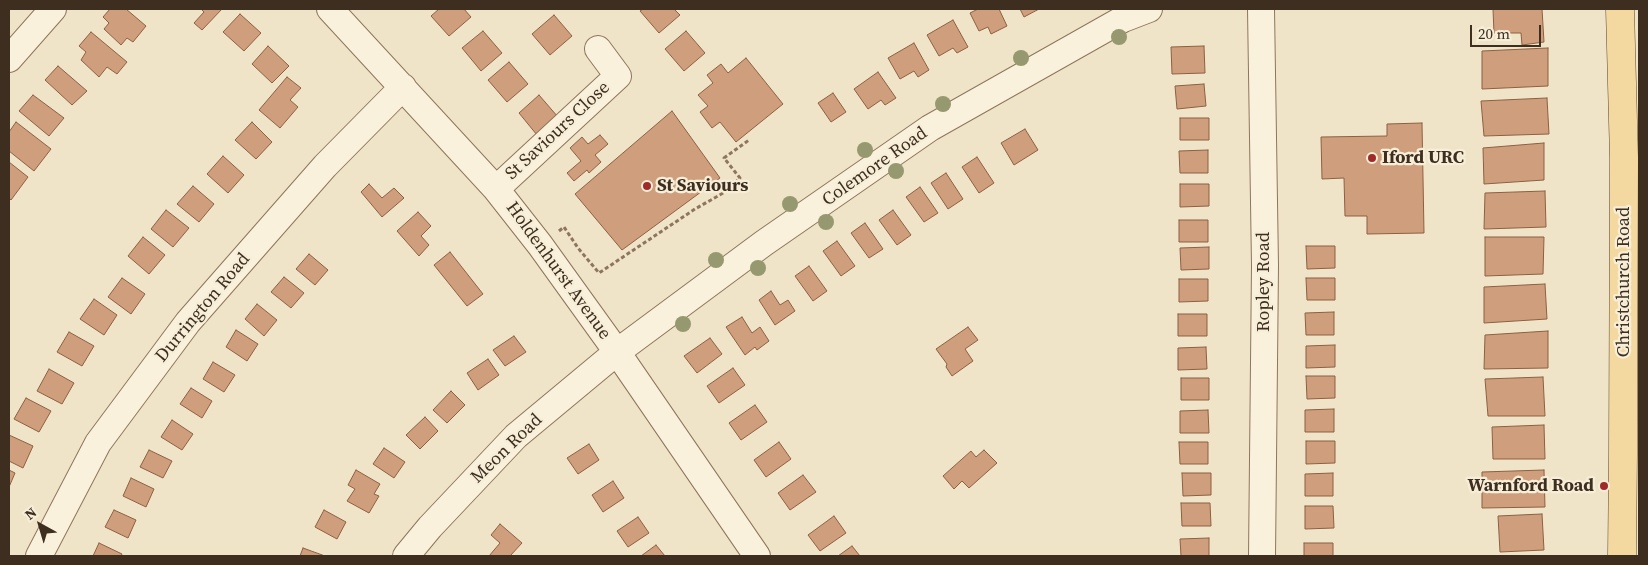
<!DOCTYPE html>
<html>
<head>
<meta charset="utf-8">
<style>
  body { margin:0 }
  #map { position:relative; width:1648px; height:565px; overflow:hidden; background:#f0e4c8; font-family:"Source Serif 4",serif }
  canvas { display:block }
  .frame { position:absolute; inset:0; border:10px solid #3d2e20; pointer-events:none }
  .north { position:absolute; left:15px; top:500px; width:50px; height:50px; -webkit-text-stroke:4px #f7eed8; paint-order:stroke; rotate:321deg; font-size:14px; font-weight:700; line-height:20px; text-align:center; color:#3d2e20 }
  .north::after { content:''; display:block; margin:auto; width:18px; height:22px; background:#3d2e20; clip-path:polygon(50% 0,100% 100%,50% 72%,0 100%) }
  .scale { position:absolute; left:1470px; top:25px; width:71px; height:22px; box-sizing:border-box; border:2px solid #3d2e20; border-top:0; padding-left:6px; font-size:15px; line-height:18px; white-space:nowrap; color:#3d2e20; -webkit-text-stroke:4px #f7eed8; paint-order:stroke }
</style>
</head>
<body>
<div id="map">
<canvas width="1648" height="565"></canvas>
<div class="frame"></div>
<div class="north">N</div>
<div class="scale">20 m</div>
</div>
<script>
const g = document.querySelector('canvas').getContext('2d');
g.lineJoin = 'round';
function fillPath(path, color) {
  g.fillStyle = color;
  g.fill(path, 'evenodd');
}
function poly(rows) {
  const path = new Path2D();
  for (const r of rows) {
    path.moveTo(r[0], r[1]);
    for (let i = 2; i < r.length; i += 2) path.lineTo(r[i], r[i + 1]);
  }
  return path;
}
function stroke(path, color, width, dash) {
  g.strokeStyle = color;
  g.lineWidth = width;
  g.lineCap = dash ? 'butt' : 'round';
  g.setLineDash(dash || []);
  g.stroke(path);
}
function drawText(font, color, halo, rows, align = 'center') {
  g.font = font + ' "Source Serif 4",serif';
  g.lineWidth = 4.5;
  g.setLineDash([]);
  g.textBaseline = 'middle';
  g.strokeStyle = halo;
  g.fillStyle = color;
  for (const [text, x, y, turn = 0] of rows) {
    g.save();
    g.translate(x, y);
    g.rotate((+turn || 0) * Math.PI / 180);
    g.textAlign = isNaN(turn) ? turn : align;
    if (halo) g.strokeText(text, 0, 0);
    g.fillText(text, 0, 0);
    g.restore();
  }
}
const building = poly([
  [110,9,126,9,146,26,133,42,127,38,121,45,104,29,109,23,103,17,110,9],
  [201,9,222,9,202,30,194,23,204,12,201,9],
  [439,9,464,9,471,17,449,36,431,16,439,9],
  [643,9,674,9,680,15,659,33,640,11,643,9],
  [978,9,999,9,1007,26,991,34,988,27,979,31,970,13,978,9],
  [1020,9,1039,9,1024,17,1020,9],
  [1493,9,1542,9,1544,42,1522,45,1521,33,1494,33,1493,9],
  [240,14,261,33,244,51,223,32,240,14],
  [554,15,572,36,550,55,532,34,554,15],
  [953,20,968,47,957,53,953,48,939,56,927,35,953,20],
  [483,31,502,53,481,71,462,48,483,31],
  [686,31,705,53,684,71,665,49,686,31],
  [91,32,127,62,117,74,107,67,99,77,81,60,86,52,79,46,91,32],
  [914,43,929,70,918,77,914,71,900,79,888,58,914,43],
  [268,46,289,66,272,83,252,64,268,46],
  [1204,46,1205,73,1172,74,1171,47,1204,46],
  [1548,48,1548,86,1482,89,1482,51,1548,48],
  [746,58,783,104,736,142,720,122,712,128,700,112,708,106,698,95,713,83,707,75,721,64,728,73,746,58],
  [509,62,528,84,507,102,488,80,509,62],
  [58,66,87,91,72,105,45,80,58,66],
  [878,72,896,98,885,105,881,100,868,109,854,89,878,72],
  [287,77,301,88,290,100,298,107,280,128,259,110,287,77],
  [1204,84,1206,106,1177,109,1175,86,1204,84],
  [833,93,846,112,831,122,818,103,833,93],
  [33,95,64,118,49,136,19,111,33,95],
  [539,95,558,117,537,135,519,113,539,95],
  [1547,98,1549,134,1484,136,1481,101,1547,98],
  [672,111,720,178,622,250,575,194,672,111],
  [1180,118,1209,118,1209,140,1180,140,1180,118],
  [16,122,51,149,34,171,9,151,9,132,16,122],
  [252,122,272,142,256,159,235,140,252,122],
  [1422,123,1424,233,1367,234,1367,216,1345,216,1344,178,1322,179,1321,137,1387,136,1387,124,1422,123],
  [1025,129,1038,150,1014,165,1001,143,1025,129],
  [600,135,608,144,595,155,601,162,589,173,587,170,574,181,567,173,581,161,570,148,582,137,588,144,600,135],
  [1544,143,1544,180,1484,184,1483,148,1544,143],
  [1208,150,1208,173,1180,173,1179,151,1208,150],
  [223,156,244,175,228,193,207,174,223,156],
  [977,157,994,183,979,193,962,167,977,157],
  [9,162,28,177,11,200,9,198,9,162],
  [946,173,963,199,948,209,931,183,946,173],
  [369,184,382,198,394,188,404,198,382,217,361,192,369,184],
  [1180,184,1209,184,1209,206,1180,207,1180,184],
  [193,186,214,204,199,222,177,204,193,186],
  [920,187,938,213,924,222,906,197,920,187],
  [1545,191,1546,227,1484,229,1485,193,1545,191],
  [166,210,189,228,173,247,151,229,166,210],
  [893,210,911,235,897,245,879,220,893,210],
  [418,212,431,226,421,236,429,245,419,256,397,231,418,212],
  [1179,220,1208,220,1208,242,1179,242,1179,220],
  [865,223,883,249,869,258,851,233,865,223],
  [143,237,165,255,149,274,128,256,143,237],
  [1485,237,1544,237,1543,274,1485,276,1485,237],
  [837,241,855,266,841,276,823,251,837,241],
  [1306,246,1335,246,1335,268,1307,269,1306,246],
  [1209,247,1209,269,1181,270,1180,248,1209,247],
  [450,252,483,294,467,306,434,265,450,252],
  [309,254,328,270,315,285,296,269,309,254],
  [809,266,827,291,813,301,795,276,809,266],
  [284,277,304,293,291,308,271,292,284,277],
  [122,278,145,294,131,314,108,297,122,278],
  [1306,278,1335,278,1335,300,1307,300,1306,278],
  [1179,279,1208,279,1208,301,1179,302,1179,279],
  [1545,284,1547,319,1484,323,1484,287,1545,284],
  [771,291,780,305,788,300,795,311,775,325,759,300,771,291],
  [94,299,117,315,104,335,80,319,94,299],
  [257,304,277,320,264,336,245,319,257,304],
  [1334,312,1334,335,1306,335,1305,313,1334,312],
  [1178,314,1207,314,1207,336,1178,336,1178,314],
  [742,317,752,333,760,327,769,341,757,350,755,347,745,355,726,327,742,317],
  [968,327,978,340,965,349,973,361,952,376,946,367,947,364,936,349,968,327],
  [236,330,258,344,247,361,226,347,236,330],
  [1548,331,1548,368,1484,369,1485,335,1548,331],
  [69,332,94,346,82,366,57,352,69,332],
  [514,336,526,352,505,366,493,350,514,336],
  [710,338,722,354,697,373,684,356,710,338],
  [1335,345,1335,367,1306,368,1306,346,1335,345],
  [1206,347,1207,369,1178,370,1178,348,1206,347],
  [488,359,499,375,478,390,467,373,488,359],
  [213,362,235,375,224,392,203,379,213,362],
  [733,368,745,385,719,403,707,386,733,368],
  [49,369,74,383,62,404,37,391,49,369],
  [1306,376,1335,376,1335,398,1307,399,1306,376],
  [1543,377,1545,416,1488,416,1485,379,1543,377],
  [1181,378,1209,378,1209,400,1181,400,1181,378],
  [191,388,212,401,202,418,180,404,191,388],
  [451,391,465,405,447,423,433,410,451,391],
  [26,398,51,411,39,432,14,419,26,398],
  [755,405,767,422,741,440,729,423,755,405],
  [1334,409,1334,432,1305,432,1305,410,1334,409],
  [1208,410,1209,433,1180,433,1180,411,1208,410],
  [425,417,438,431,420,449,406,435,425,417],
  [172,420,193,434,182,450,161,437,172,420],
  [1544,425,1545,459,1493,459,1492,427,1544,425],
  [9,435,33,446,23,468,9,461,9,435],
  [1306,441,1335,441,1335,463,1306,464,1306,441],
  [779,442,791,459,766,477,754,460,779,442],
  [1179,442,1208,442,1208,464,1180,464,1179,442],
  [589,444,599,460,578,474,567,458,589,444],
  [384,448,405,462,394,478,373,464,384,448],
  [149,450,172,461,163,478,140,467,149,450],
  [984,450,997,463,969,488,962,481,954,489,943,476,971,451,976,457,984,450],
  [9,470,15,473,9,487,9,470],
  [356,470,380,484,374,494,379,496,369,513,347,501,355,489,348,485,356,470],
  [1544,470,1545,507,1482,508,1482,472,1544,470],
  [1182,473,1211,473,1211,495,1183,496,1182,473],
  [1333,473,1333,496,1305,496,1305,474,1333,473],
  [803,475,816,492,790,510,778,493,803,475],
  [131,478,154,489,146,507,123,496,131,478],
  [613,481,624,498,603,512,592,495,613,481],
  [1181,503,1210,503,1211,526,1182,526,1181,503],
  [1305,506,1333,506,1334,528,1305,529,1305,506],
  [114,510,136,520,128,538,105,527,114,510],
  [324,510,346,522,337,539,315,527,324,510],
  [1542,514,1544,550,1500,552,1498,516,1542,514],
  [834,516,846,533,820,551,808,535,834,516],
  [638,517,649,533,628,547,617,531,638,517],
  [500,524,522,543,510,556,489,556,500,543,491,535,500,524],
  [1209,538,1209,556,1181,556,1180,539,1209,538],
  [99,543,122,554,121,556,93,556,99,543],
  [1304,543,1333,543,1333,556,1304,556,1304,543],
  [656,545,665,556,641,556,656,545],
  [852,546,860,556,838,556,852,546],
  [303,548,325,556,300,556,303,548]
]);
fillPath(building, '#cf9f7d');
stroke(building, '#8d5f41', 1);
const street = poly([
  [330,9,496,189,540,245,617,352,757,556],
  [1261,9,1265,266,1262,556],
  [9,59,53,9],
  [496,189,618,76,598,49],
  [39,556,98,443,188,322,325,166,403,87],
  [406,556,430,527,516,436,617,352,764,243,930,128,1123,19,1149,9]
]);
const primary = poly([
  [1620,9,1624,158,1623,455,1622,556]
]);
stroke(street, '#8d765c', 28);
stroke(primary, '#5b4430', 29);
stroke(poly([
  [559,231,564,227,578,248,599,273,695,209,725,192,740,178,724,158,749,140]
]), '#8d765c', 3, [4, 2.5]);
stroke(street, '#faf1dc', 26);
stroke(primary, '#f3d9a0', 28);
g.fillStyle = '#96986f';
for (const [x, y] of [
  [1119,37],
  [1021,58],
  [943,104],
  [865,150],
  [896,171],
  [790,204],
  [826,222],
  [716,260],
  [758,268],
  [683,324]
]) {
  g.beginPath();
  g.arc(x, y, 8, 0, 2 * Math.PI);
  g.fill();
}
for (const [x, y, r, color] of [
  [1372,158,5,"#9e2a2b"],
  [647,186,5,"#9e2a2b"],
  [1604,486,5,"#9e2a2b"]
]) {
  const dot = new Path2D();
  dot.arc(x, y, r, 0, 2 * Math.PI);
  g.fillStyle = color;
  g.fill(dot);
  stroke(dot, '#f7eed8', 2);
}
drawText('18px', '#3d2e20', '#f7eed8', [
  ["St Saviours Close",558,131,-43],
  ["Colemore Road",875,167,-35],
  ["Holdenhurst Avenue",558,271,54],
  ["Ropley Road",1264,282,-90],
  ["Christchurch Road",1624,282,-90],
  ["Durrington Road",203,308,-50],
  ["Meon Road",507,449,-44]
]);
drawText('bold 18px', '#3d2e20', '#f7eed8', [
  ["Iford URC",1382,158],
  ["St Saviours",657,186],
  ["Warnford Road",1594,486,"right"]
], 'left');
</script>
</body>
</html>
